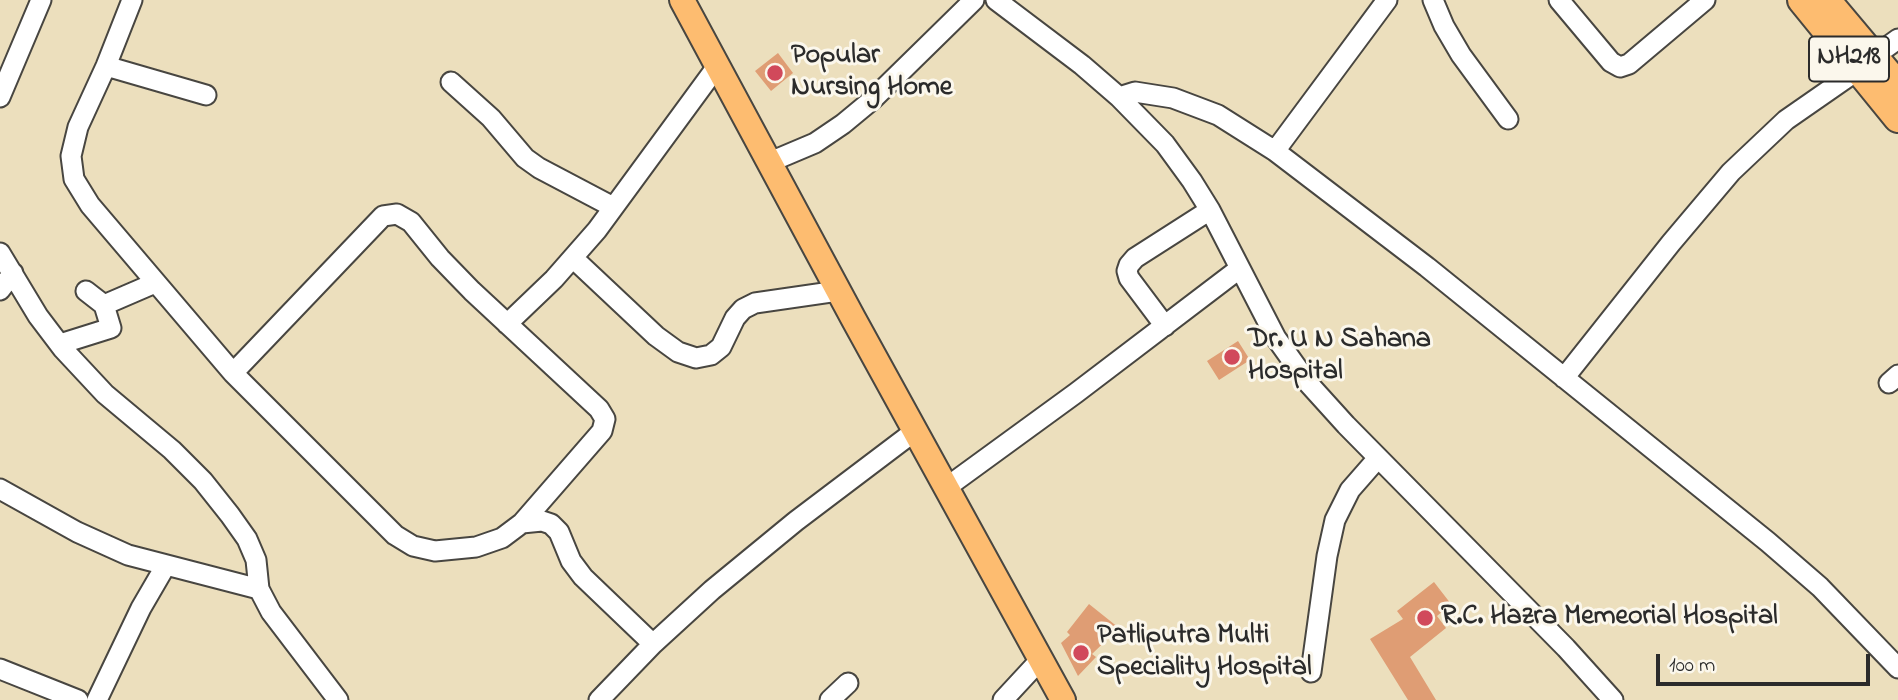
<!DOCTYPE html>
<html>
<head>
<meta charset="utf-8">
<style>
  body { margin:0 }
  #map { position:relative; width:1898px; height:700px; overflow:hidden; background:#ecdfbd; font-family:"Indie Flower",sans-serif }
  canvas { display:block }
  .scale { position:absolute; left:1656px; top:654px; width:214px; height:32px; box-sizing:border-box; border:4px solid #2b2b2b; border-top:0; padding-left:9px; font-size:21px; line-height:24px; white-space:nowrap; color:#2b2b2b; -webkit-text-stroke:5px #fbf7ec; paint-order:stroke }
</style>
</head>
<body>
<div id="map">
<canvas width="1898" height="700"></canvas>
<div class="scale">100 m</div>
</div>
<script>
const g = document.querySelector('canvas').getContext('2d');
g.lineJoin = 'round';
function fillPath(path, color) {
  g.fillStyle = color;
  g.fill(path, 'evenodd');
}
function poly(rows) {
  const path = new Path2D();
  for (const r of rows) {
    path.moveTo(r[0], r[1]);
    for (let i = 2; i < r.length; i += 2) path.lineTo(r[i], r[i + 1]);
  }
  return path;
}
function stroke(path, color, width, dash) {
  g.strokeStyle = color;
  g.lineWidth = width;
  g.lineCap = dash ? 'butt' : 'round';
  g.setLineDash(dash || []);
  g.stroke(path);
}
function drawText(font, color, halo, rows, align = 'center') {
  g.font = font + ' "Indie Flower",sans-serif';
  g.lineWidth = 6;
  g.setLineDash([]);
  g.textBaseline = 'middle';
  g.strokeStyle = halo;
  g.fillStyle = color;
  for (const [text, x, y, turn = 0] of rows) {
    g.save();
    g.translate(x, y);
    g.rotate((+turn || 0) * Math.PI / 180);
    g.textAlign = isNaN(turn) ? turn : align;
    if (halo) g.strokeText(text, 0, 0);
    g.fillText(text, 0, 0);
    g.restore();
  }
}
fillPath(poly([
  [778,53,793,73,771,91,755,71],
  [1238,341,1250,360,1219,380,1207,361],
  [1434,582,1451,604,1437,616,1446,628,1410,657,1436,700,1408,700,1370,639,1403,619,1397,611],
  [1089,604,1119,628,1092,654,1096,657,1078,676,1061,643,1070,635,1067,632]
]), '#df9d74');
const minor = poly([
  [132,0,106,66,78,127,71,156,74,179,90,205,233,373,395,535,413,546,435,551,476,547,502,538,522,523,602,431,605,419,599,409,472,291,440,258,411,222,397,214,383,216,233,373],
  [996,0,1082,65,1119,97,1165,144,1192,181,1210,210,1276,338,1308,383,1346,425,1566,648,1613,700],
  [1433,0,1444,26,1461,55,1508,119],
  [1559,0,1611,62,1620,67,1629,64,1705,0],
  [1873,57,1898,39],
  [106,66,206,95],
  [451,82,491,118,525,158,539,168,613,207],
  [0,97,41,0],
  [1119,97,1135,92,1173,98,1218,115,1275,151,1427,267,1768,542,1820,587,1898,668],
  [1275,151,1387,0],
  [770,162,815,143,843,124,872,100,974,0],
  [0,253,38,316,63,349,105,394,172,450,203,481,230,515,247,539,256,560,259,589,271,612,338,700],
  [573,258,656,336,678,352,696,358,711,355,721,347,735,318,743,309,755,303,838,291],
  [0,290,13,273],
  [104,305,155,283],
  [507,324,554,279,597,230,718,65],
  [1165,326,1129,278,1127,271,1129,265,1135,258,1210,210],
  [60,344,111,328,104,305,86,291],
  [1564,378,1671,243,1731,172,1786,120,1858,70],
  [1889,383,1898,375],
  [947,487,1076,393,1239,269],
  [0,489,77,532,128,555,259,589],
  [522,523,542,521,551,524,559,532,571,561,583,577,653,644],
  [0,669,78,700],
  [1311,672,1327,556,1335,520,1350,490,1378,458],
  [97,700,141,608,166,565],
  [599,700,653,644,712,590,796,521,915,431],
  [830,700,848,683],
  [1003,700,1041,659]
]);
const major = poly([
  [682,0,853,318,1063,700]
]);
const highway = poly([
  [1802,0,1898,118],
  [1830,5,1898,86]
]);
stroke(minor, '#484641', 23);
stroke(major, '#484641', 28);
stroke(highway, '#484641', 32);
stroke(minor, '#fff', 19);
stroke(major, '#fdbc70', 24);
stroke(highway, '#fdbc70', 28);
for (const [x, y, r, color] of [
  [775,73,9,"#d1495b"],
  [1232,357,9,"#d1495b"],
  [1425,618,9,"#d1495b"],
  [1081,653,9,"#d1495b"]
]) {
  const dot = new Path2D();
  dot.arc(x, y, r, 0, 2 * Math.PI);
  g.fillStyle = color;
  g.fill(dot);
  stroke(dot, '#fbf7ec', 2.5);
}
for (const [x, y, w] of [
  [1849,59,80]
]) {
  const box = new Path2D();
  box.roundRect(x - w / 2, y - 22.5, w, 45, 5);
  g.fillStyle = '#fbf7ec';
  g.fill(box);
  stroke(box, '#2b2b2b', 2);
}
drawText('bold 26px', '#2b2b2b', null, [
  ["NH218",1849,59]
]);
drawText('bold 28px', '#2b2b2b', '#fbf7ec', [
  ["Popular",791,57],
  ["Nursing Home",791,89],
  ["Dr. U N Sahana",1248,341],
  ["Hospital",1248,373],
  ["R.C. Hazra Memeorial Hospital",1441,618],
  ["Patliputra Multi",1097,637],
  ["Speciality Hospital",1097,669]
], 'left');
</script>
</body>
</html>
